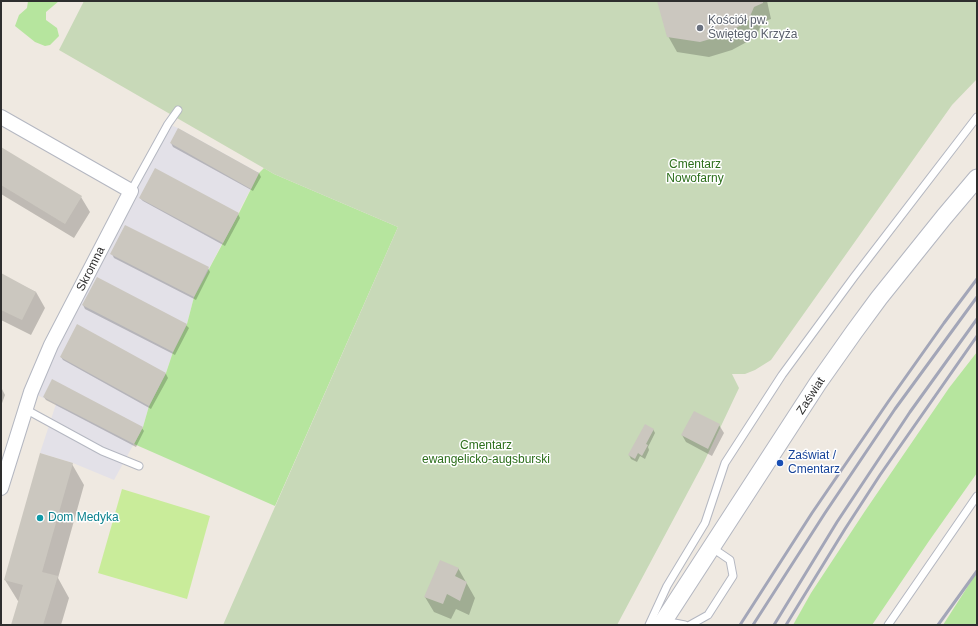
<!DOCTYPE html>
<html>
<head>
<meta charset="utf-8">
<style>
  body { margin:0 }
  #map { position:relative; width:978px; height:626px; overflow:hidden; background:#efe9e1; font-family:Arial,sans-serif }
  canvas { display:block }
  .frame { position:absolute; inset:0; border:2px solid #2e2e2e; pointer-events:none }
</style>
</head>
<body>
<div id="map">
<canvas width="978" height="626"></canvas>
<div class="frame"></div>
</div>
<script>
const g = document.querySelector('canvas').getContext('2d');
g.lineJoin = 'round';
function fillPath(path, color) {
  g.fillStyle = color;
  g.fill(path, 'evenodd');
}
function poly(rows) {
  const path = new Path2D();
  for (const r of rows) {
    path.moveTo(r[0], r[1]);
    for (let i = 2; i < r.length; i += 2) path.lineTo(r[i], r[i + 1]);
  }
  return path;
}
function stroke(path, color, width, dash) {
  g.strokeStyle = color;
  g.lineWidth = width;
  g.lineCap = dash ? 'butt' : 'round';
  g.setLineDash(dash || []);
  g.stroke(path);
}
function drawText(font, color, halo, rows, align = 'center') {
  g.font = font + ' Arial,sans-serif';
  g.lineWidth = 3;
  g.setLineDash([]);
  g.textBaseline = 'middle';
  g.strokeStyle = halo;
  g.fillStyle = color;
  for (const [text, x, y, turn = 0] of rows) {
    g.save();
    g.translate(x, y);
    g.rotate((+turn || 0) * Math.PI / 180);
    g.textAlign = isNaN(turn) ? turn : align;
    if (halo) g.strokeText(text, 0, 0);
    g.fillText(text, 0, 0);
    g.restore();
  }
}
fillPath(poly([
  [168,124,178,128,259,173,194,297,187,324,173,352,166,373,149,406,143,427,114,480,73,463,40,453,56,404,31,392]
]), '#e3e1e8');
fillPath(poly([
  [28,1,59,1,46,12,46,20,57,28,59,36,50,45,45,46,35,42,15,26,19,15,27,8],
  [264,168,274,174,398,227,275,506,134,444,143,427,149,406,166,373,173,352,187,324,194,297,239,213,259,173],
  [977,352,977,473,929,541,872,625,793,625,811,593,865,511,949,388],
  [977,572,977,625,943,625]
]), '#b6e59e');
fillPath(poly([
  [84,1,977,1,977,79,952,105,771,360,755,370,745,374,732,374,739,388,704,462,617,625,223,625,398,227,274,174,59,50]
]), '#c8d9b8');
fillPath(poly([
  [122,489,210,516,187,599,98,573]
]), '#c9ec9a');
fillPath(poly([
  [658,1,767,1,771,19,762,22,756,37,732,50,709,57,677,52,668,36],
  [171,143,259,173,261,177,253,191,173,147],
  [1,148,81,197,90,212,74,238,1,194],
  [140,198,238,214,240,218,225,246,143,201],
  [112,254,208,268,210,272,196,300,114,258],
  [1,275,36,292,45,308,31,335,1,320],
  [83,305,186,325,189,328,175,355,85,309],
  [78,326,166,374,168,378,151,409,63,360,61,357],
  [1,387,5,395,1,406],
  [44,397,142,428,144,431,136,447,46,400],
  [719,425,724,433,712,456,686,442,682,435],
  [653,429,655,433,648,447,649,450,645,459,640,456,637,462,631,459,629,455],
  [72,464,84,485,58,578,69,598,61,625,12,625,19,601,18,601,5,580],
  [458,568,475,598,469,615,456,609,451,619,434,612,425,597]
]), '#0003');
fillPath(poly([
  [657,1,763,1,763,3,754,7,748,21,724,35,700,42,667,37],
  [178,128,259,173,251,189,170,143],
  [1,147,82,196,65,224,1,185],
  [155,168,239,213,223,243,139,198],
  [125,225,209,267,194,297,110,254],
  [1,273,36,292,22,320,1,310],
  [97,277,187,324,173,352,82,305],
  [77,324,166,373,149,406,60,357],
  [52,379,143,427,134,444,43,397],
  [694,411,720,424,708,449,681,435],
  [645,424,654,429,646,444,648,445,642,456,638,453,635,459,628,455],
  [40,453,73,463,42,572,58,576,43,625,11,625,23,585,4,580],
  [440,560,459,568,455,576,467,582,460,601,447,594,443,604,424,597]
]), '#cbc7bf');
const service = poly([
  [131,191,168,124,178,110],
  [25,409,102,451,139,466],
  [664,621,685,625],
  [649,625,667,586,705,523,725,463,782,375,854,277,977,117],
  [690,625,708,615,733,576,730,560,711,547],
  [888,625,977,496]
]);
const minor = poly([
  [1,117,131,191,51,345,31,392,1,488]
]);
const tertiary = poly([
  [661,625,818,383,854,332,879,298,944,217,977,178]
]);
stroke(service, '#b4b7c1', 9);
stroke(minor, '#b4b7c1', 16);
stroke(tertiary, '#b4b7c1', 19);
stroke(service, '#fff', 7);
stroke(minor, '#fff', 14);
stroke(tertiary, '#fff', 17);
stroke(poly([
  [740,625,812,513,888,402,944,323,977,279],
  [753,625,825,513,895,409,977,297],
  [774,625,837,522,910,412,977,319],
  [786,625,845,529,880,475,977,336],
  [938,625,977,571]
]), '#a3a6b8', 3);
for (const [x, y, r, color] of [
  [700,28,4,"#6b7280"],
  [780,463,4,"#1a4fb4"],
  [40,518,4,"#0f9aa8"]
]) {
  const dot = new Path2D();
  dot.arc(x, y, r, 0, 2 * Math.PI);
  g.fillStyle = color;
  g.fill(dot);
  stroke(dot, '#fff', 1.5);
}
drawText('12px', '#5b616d', '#fff', [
  ["Kościół pw.",708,21],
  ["Świętego Krzyża",708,35]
], 'left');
drawText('12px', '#2c6e1b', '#fff', [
  ["Cmentarz",695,165],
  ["Nowofarny",695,179],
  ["Cmentarz",486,446],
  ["ewangelicko-augsburski",486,460]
]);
drawText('12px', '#2e2e2e', '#fff', [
  ["Skromna",91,269,-63],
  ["Zaświat",811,396,-57]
]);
drawText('12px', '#164399', '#fff', [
  ["Zaświat /",788,456],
  ["Cmentarz",788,470]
], 'left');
drawText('12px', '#0d838f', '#fff', [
  ["Dom Medyka",48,518]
], 'left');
</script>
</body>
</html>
